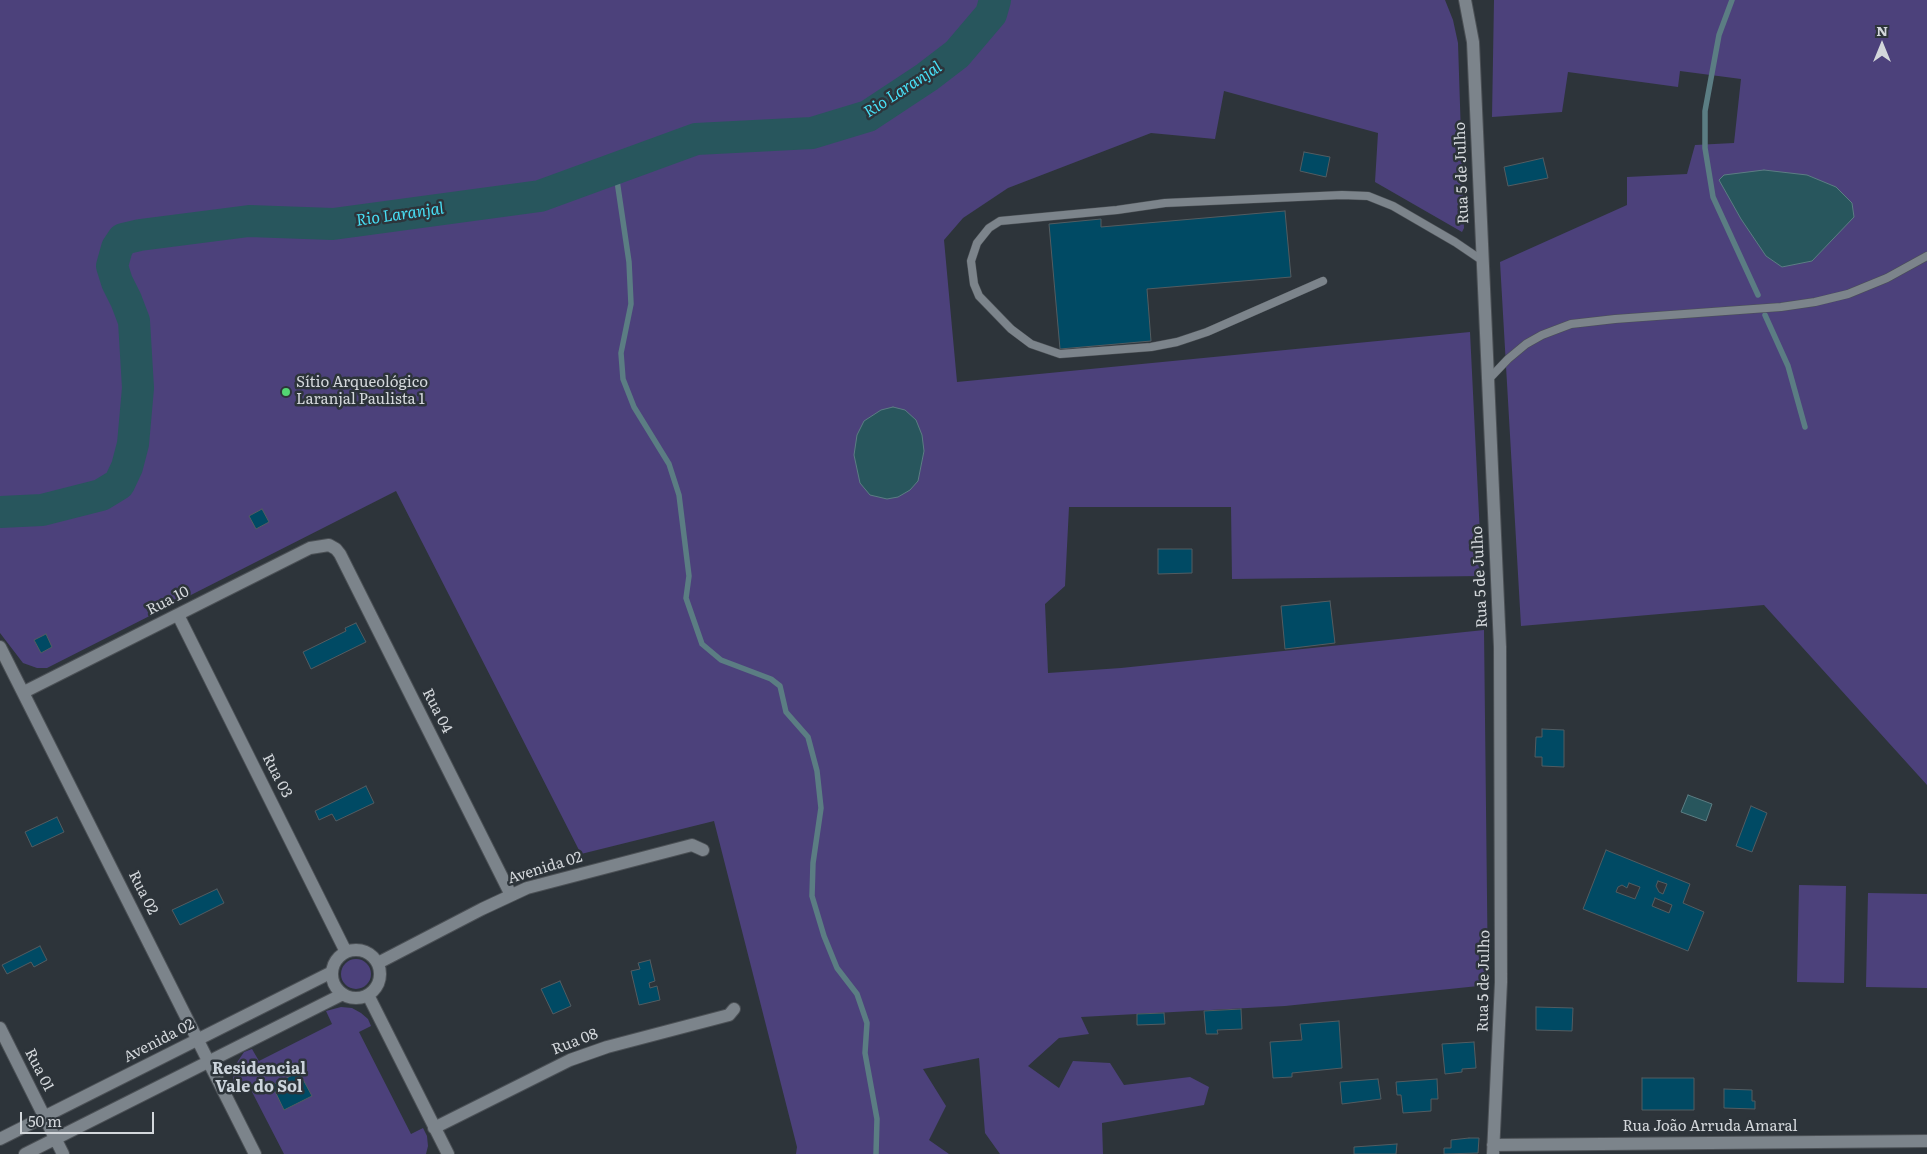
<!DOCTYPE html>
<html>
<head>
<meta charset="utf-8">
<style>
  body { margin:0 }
  #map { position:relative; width:1927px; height:1154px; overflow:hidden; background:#2d343a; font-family:Literata,serif }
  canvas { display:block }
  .north { position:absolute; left:1857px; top:20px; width:50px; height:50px; -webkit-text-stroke:4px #2d343a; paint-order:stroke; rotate:0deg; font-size:14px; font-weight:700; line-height:20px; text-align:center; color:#d3d7db }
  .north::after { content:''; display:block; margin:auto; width:18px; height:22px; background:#d3d7db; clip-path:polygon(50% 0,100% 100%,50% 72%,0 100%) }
  .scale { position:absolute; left:20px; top:1112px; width:134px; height:22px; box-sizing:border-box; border:2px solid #d3d7db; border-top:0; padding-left:6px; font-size:15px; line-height:18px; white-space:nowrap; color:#d3d7db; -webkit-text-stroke:4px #2d343a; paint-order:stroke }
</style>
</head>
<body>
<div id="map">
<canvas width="1927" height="1154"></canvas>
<div class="north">N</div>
<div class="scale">50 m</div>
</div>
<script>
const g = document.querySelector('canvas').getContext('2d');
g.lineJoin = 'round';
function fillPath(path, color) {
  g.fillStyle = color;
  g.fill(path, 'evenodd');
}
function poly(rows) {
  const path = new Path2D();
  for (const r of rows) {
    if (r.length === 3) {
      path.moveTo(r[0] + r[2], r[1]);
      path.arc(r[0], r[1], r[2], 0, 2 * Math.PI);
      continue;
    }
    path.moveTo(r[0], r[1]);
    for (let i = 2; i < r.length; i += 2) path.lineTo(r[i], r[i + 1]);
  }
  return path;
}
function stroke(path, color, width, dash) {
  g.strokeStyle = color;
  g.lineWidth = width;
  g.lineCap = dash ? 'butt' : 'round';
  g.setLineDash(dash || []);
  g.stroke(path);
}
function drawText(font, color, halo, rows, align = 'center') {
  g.font = font + ' Literata,serif';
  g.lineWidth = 5;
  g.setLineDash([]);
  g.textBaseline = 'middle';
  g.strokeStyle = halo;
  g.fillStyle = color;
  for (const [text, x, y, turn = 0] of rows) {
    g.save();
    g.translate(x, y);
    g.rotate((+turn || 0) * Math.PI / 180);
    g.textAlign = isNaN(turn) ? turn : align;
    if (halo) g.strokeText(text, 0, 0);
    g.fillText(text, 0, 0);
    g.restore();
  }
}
fillPath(poly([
  [0,0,1445,0,1453,20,1458,43,1464,228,1462,232,1375,182,1378,133,1224,91,1215,139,1151,133,1008,188,963,218,944,240,957,382,1470,332,1482,576,1232,579,1231,507,1069,507,1065,586,1045,604,1048,673,1121,668,1484,630,1488,985,1285,1006,1081,1017,1089,1034,1059,1038,1028,1066,1059,1088,1073,1061,1110,1063,1124,1085,1190,1077,1209,1087,1204,1105,1102,1123,1103,1154,1000,1154,985,1133,979,1058,923,1069,946,1106,929,1140,949,1154,796,1154,797,1147,714,821,581,854,396,491,47,668,37,668,23,663,0,633],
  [1494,0,1927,0,1927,785,1764,605,1521,626,1500,262,1627,205,1627,177,1687,174,1695,145,1734,143,1741,79,1680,71,1678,87,1568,72,1562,112,1492,117],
  [1799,885,1846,886,1844,983,1797,982],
  [1868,893,1927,894,1927,988,1866,987],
  [356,974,15],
  [341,1007,352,1008,361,1013,368,1019,371,1026,359,1032,411,1134,423,1128,427,1136,428,1146,426,1154,284,1154,250,1088,238,1093,234,1086,233,1076,234,1067,244,1052,252,1049,259,1061,332,1024,326,1011]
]), '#4c417b');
const water = poly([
  [1764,170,1807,175,1836,187,1852,203,1854,217,1812,261,1782,267,1766,256,1741,219,1719,180,1724,175,1764,170],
  [893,407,905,410,916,420,922,435,924,451,918,481,910,490,898,497,887,499,870,495,860,483,854,455,857,435,864,421,881,410,893,407],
  [1688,795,1712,804,1706,821,1681,812,1688,795]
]);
fillPath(water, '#28565d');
stroke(water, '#5b7d83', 1);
stroke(poly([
  [1732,0,1719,35,1705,111,1705,148,1713,197,1758,295],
  [615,167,629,262,631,304,621,353,623,379,634,407,669,464,679,495,689,576,686,598,702,644,721,660,771,679,780,686,786,712,808,737,817,771,821,808,813,863,812,896,824,936,837,968,857,994,867,1023,865,1053,877,1119,876,1154],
  [1765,315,1788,366,1805,427]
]), '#5b7d83', 5.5);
stroke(poly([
  [0,512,42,510,101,495,119,484,127,467,133,444,138,388,134,321,126,300,117,282,112,266,117,248,123,239,140,235,249,221,333,224,540,196,696,139,812,133,868,116,927,77,957,54,991,14,995,0]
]), '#28565d', 32);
const building = poly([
  [1304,152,1330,157,1326,177,1300,171,1304,152],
  [1543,158,1548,178,1508,186,1504,167,1543,158],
  [1285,211,1291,277,1147,289,1151,341,1060,349,1049,224,1101,219,1101,227,1285,211],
  [262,509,269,522,256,529,249,516,262,509],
  [1158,549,1192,549,1192,573,1158,574,1158,549],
  [1330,601,1335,643,1285,649,1281,606,1330,601],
  [356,623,366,642,311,669,303,652,346,631,345,628,356,623],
  [46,634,52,647,41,653,34,640,46,634],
  [1542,729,1564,730,1564,767,1542,766,1542,757,1535,757,1536,737,1542,737,1542,729],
  [366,786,374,803,336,821,332,814,319,820,315,811,366,786],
  [1751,806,1767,813,1752,852,1736,846,1751,806],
  [57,817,64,832,32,847,25,832,57,817],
  [1606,850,1690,884,1683,903,1704,912,1688,951,1583,909,1606,850],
  [1658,881,1667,884,1663,894,1659,892,1656,886,1658,881],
  [1629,883,1640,887,1635,899,1616,892,1618,887,1622,885,1627,888,1629,883],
  [1655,898,1672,905,1669,913,1652,906,1655,898],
  [217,889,224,903,180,925,172,910,217,889],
  [40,946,47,960,34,967,31,962,7,974,2,965,40,946],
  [650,960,655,981,649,983,650,988,657,986,660,1000,639,1005,631,971,640,969,638,963,650,960],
  [560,981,571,1006,553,1014,541,989,560,981],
  [1536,1007,1573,1008,1572,1031,1536,1030,1536,1007],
  [1241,1009,1242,1029,1217,1030,1218,1034,1206,1034,1204,1011,1241,1009],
  [1164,1013,1165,1024,1137,1025,1137,1014,1164,1013],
  [1339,1021,1342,1068,1292,1073,1292,1077,1273,1078,1270,1042,1302,1040,1300,1024,1339,1021],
  [1474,1042,1476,1068,1462,1069,1462,1072,1445,1074,1442,1044,1474,1042],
  [299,1072,312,1096,284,1110,272,1085,299,1072],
  [1642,1078,1694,1078,1694,1110,1642,1110,1642,1078],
  [1378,1079,1381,1099,1342,1104,1340,1082,1378,1079],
  [1437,1079,1438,1099,1431,1099,1431,1111,1403,1113,1401,1095,1397,1095,1396,1082,1437,1079],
  [1724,1089,1752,1090,1752,1101,1755,1101,1755,1109,1724,1108,1724,1089],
  [1469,1138,1479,1138,1478,1153,1444,1154,1444,1148,1451,1148,1451,1140,1469,1138],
  [1397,1144,1396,1154,1354,1154,1354,1147,1397,1144]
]);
fillPath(building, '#004a64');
stroke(building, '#535c61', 1);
const lane = poly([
  [1323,281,1207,332,1177,342,1151,347,1060,354,1031,344,1011,329,979,296,974,284,971,261,977,243,989,228,1000,221,1117,210,1165,203,1342,195,1368,196,1393,206,1455,242,1483,261],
  [1488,380,1508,359,1526,344,1542,335,1571,324,1615,319,1781,307,1815,302,1848,294,1887,278,1927,256]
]);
const street = poly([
  [1465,0,1473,42,1500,647,1501,982,1493,1154],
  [178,615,346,952],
  [0,647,255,1154],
  [24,692,310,548,329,545,336,549,340,554,511,895],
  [356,974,24],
  [378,963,482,909,527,888,692,845,703,850],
  [368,995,448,1154],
  [0,1028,63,1154],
  [434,1128,570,1060,607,1047,729,1015,734,1009],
  [0,1139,332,972],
  [1493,1145,1927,1141],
  [25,1154,343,994]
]);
stroke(lane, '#4b5055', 9);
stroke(street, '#4b5055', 14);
stroke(lane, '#7c848b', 8);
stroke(street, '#7c848b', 12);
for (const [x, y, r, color] of [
  [286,392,5,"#53d673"]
]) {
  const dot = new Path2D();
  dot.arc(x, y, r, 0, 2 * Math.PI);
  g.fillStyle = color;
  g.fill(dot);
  stroke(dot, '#2d343a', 2);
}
drawText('15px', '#d3d7db', '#2d343a', [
  ["Rua 5 de Julho",1462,173,-92],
  ["Rua 5 de Julho",1480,577,-93],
  ["Rua 10",168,601,-27],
  ["Rua 04",437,711,63],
  ["Rua 03",277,776,63],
  ["Avenida 02",545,868,-17],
  ["Rua 02",143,893,63],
  ["Rua 5 de Julho",1484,981,-89],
  ["Avenida 02",159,1041,-27],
  ["Rua 08",575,1042,-21],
  ["Rua 01",39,1070,63],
  ["Rua João Arruda Amaral",1710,1127]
]);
drawText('15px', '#d3d7db', '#2d343a', [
  ["Sítio Arqueológico",296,383],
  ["Laranjal Paulista 1",296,400]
], 'left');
drawText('italic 16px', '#48dff5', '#2d343a', [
  ["Rio Laranjal",903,90,-33],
  ["Rio Laranjal",400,215,-8]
]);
drawText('bold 16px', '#ccd4dc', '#2d343a', [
  ["Residencial",259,1069],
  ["Vale do Sol",259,1087]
]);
</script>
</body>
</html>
